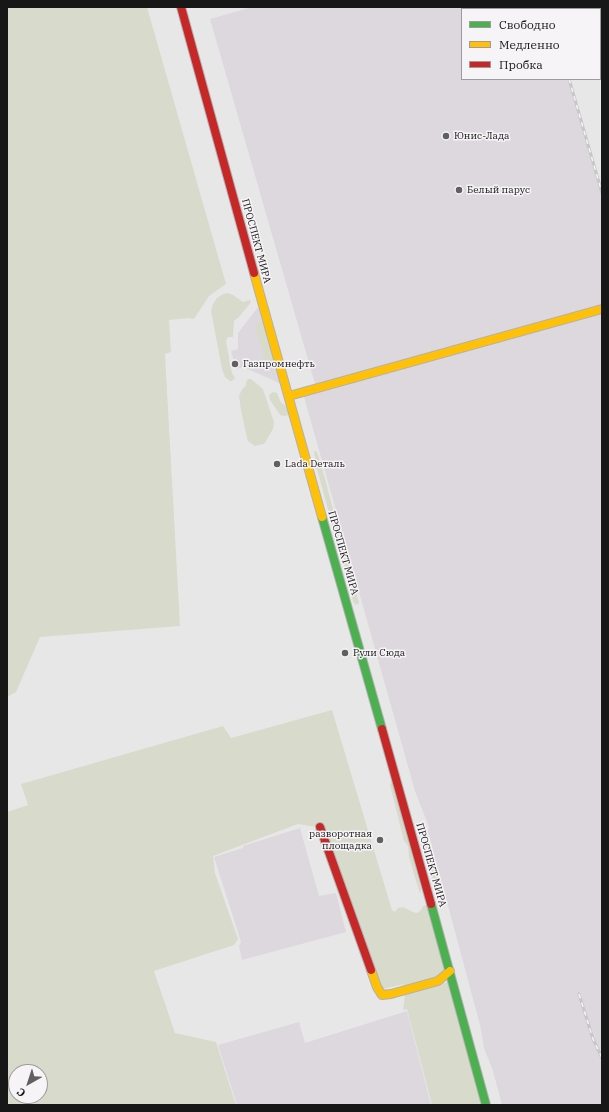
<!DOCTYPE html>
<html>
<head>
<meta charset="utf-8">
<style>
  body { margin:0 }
  #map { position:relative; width:609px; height:1112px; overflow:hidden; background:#e8e7e8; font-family:"IBM Plex Serif",serif }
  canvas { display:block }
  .frame { position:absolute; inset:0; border:8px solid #181718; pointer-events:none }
  .legend { position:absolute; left:461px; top:8px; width:140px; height:72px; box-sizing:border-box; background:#f6f4f6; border:1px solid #9d9c9d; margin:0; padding:5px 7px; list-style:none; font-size:12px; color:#181718 }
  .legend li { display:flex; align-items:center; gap:8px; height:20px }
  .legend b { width:20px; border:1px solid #9d9c9d }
  .north { position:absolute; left:8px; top:1064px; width:40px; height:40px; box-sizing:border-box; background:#f6f4f6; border:1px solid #9d9c9d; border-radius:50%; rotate:219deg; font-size:11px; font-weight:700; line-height:16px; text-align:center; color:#181718 }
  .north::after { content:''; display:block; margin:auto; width:14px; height:18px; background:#616061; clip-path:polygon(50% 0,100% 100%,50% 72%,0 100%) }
</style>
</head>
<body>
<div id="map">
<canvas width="609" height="1112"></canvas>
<div class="frame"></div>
<ul class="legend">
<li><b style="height:5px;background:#4caf50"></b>Свободно</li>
<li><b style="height:5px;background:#ffc107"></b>Медленно</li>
<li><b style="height:5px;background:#c62828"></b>Пробка</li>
</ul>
<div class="north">С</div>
</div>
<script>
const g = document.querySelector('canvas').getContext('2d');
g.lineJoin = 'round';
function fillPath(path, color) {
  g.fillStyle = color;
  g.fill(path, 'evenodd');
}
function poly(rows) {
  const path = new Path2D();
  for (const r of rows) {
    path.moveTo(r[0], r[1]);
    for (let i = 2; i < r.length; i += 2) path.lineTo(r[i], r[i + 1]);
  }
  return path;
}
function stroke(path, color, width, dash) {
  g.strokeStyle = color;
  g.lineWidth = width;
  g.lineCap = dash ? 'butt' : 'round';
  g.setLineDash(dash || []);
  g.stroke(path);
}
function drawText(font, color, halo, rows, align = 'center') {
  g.font = font + ' "IBM Plex Serif",serif';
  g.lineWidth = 3;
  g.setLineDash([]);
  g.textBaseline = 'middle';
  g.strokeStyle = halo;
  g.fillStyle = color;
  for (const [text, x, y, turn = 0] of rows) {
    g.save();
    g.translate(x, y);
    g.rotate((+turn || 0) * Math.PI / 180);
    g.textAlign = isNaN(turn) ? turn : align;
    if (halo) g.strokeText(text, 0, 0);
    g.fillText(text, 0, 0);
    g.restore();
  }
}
fillPath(poly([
  [252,7,547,7,548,9,462,9,462,79,568,79,602,197,602,304,315,384,210,19],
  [258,307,280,384,275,381,243,367,236,369,231,351,238,349,238,333],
  [602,314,602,1105,502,1105,493,1071,484,1048,480,1025,428,831,429,827,415,791,304,397],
  [300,828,319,896,336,893,346,932,242,960,239,946,241,942,214,857,243,848,243,846],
  [407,1011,431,1105,237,1105,218,1045,299,1022,305,1043]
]), '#ddd8dd');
fillPath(poly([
  [7,7,147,7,226,284,209,296,194,319,189,318,169,320,171,352,165,354,180,626,40,637,16,692,7,697],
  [228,293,233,295,243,302,250,300,251,302,239,317,234,321,233,337,228,337,226,341,229,357,229,360,232,373,235,378,232,381,230,381,225,377,222,369,211,311,213,304,217,298,223,294],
  [260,321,262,321,264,324,276,367,272,371,266,367,256,329,256,326],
  [248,379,251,379,263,389,274,422,273,429,266,441,264,444,258,445,255,446,248,441,247,438,241,410,239,396,242,389,246,386,246,382],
  [273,392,277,393,281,403,285,405,290,413,290,415,284,416,280,415,270,400,269,395],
  [314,451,316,451,318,455,324,475,342,543,342,546,340,547,338,547,316,465],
  [343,550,344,550,346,553,359,603,357,605,354,603,352,598,341,553],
  [332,710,392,910,395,912,398,908,403,907,413,912,417,913,421,910,423,906,427,905,444,964,445,970,440,977,395,990,395,988,402,987,404,984,383,989,344,890,323,828,298,824,213,856,215,873,238,939,234,945,154,971,175,1033,216,1042,236,1105,7,1105,7,812,28,805,21,784,223,726,231,738],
  [16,1072,40,1072,40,1096,16,1096],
  [392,780,394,781,417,864,416,869,421,889,420,894,409,857,408,846,404,841,390,785],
  [426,844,432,848,438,868,438,881,434,882,431,876,429,862,424,850,424,846],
  [447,982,449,983,482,1105,432,1105,407,1009,403,1010,405,995,409,993]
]), '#d8dbcb');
const fast = poly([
  [322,517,382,729],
  [431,904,486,1105]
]);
const slow = poly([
  [254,273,322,517],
  [289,396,602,309],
  [371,970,377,987,382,995,391,994,438,981,450,971]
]);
const jam = poly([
  [181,7,254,273],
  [382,729,431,904],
  [320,827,371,970]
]);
stroke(fast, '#b2b1b2', 10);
stroke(slow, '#b2b1b2', 10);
stroke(jam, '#b2b1b2', 10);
stroke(fast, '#4caf50', 8);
stroke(slow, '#ffc107', 8);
stroke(jam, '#c62828', 8);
const rail = poly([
  [548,7,549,9],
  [555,7,557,9],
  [600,45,602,46],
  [569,79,602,193],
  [579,994,593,1039,602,1058]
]);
stroke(rail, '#c7c7c7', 3);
stroke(rail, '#f6f4f6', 1.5, [4.5]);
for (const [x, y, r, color] of [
  [446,136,4,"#616061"],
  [459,190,4,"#616061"],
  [235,364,4,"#616061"],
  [277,464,4,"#616061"],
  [345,653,4,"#616061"],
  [380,840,4,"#616061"]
]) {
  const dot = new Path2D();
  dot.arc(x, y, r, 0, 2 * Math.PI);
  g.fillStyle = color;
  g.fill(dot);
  stroke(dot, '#f6f4f6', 1.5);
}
drawText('10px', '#181718', '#f6f4f6', [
  ["Юнис-Лада",454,136],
  ["Белый парус",467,190],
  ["Газпромнефть",243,364],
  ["Lada Dеталь",285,464],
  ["Рули Сюда",353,653],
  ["разворотная",372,834,"right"],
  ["площадка",372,846,"right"]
], 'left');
drawText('10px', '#181718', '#f6f4f6', [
  ["ПРОСПЕКТ МИРА",256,241,75],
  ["ПРОСПЕКТ МИРА",343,553,74],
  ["ПРОСПЕКТ МИРА",431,865,74]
]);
</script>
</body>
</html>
